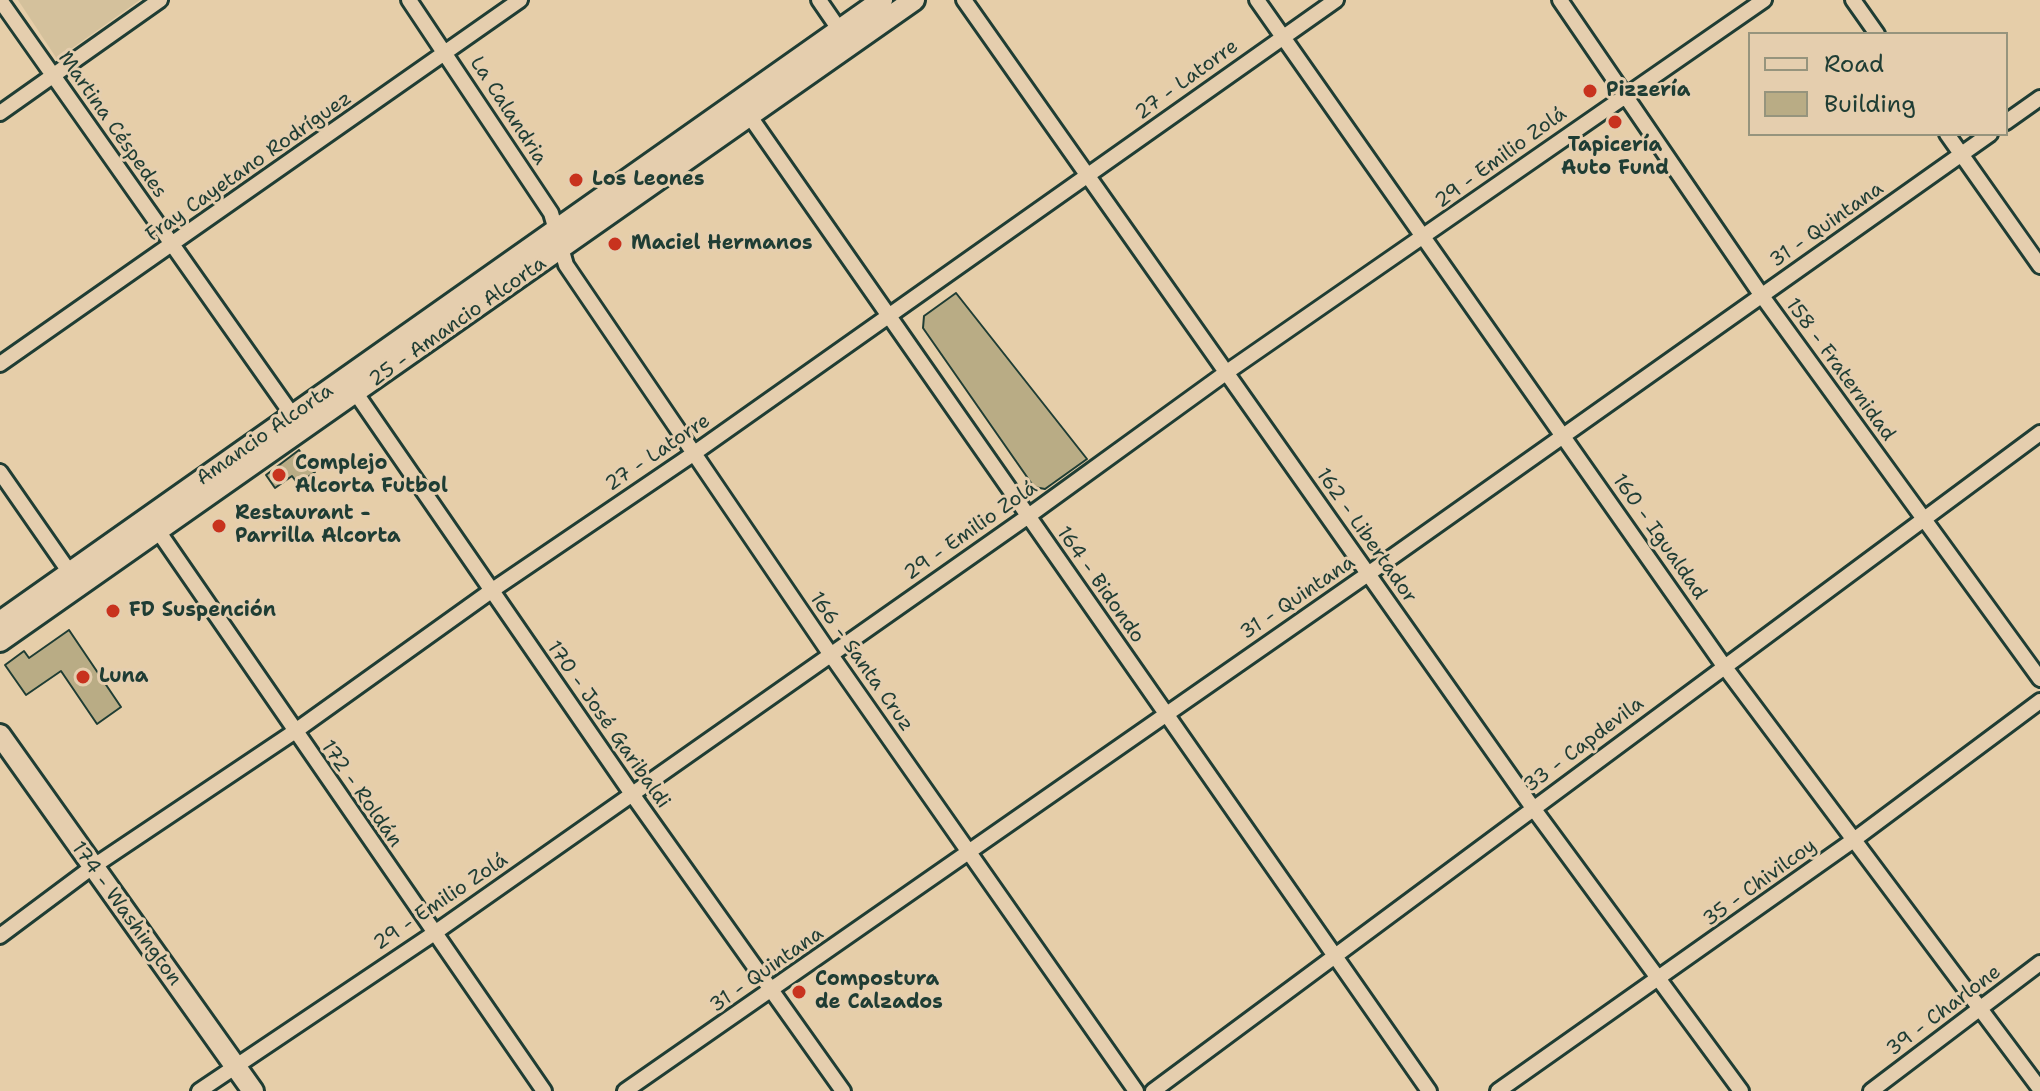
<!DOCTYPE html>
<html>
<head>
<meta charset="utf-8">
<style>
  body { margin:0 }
  #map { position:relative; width:2040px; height:1091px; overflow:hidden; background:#e6cea9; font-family:"Shantell Sans",sans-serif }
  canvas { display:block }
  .legend { position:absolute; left:1748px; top:32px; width:260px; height:104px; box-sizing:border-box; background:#e5ceae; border:2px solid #96947d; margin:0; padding:10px 14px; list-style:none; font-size:24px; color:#1f3d34 }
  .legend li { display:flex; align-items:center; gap:16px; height:40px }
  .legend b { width:40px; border:2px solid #96947d }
</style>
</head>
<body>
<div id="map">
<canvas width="2040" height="1091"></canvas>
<ul class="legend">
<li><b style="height:10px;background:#e5ceae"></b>Road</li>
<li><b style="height:22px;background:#b9ac85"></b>Building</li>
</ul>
</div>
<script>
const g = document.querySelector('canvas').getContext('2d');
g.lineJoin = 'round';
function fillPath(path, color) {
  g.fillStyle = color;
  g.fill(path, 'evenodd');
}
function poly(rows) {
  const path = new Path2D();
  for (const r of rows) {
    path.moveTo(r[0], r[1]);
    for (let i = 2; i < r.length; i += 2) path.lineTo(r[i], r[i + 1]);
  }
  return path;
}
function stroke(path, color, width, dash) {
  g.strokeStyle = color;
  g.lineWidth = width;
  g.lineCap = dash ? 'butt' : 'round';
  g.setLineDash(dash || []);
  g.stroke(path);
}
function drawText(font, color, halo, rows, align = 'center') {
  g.font = font + ' "Shantell Sans",sans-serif';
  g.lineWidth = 6;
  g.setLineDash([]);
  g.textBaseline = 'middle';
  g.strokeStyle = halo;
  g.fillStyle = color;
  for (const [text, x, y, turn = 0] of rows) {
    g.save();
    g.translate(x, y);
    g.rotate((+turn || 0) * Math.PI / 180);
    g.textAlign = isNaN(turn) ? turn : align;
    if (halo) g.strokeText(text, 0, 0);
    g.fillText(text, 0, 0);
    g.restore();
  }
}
fillPath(poly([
  [18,0,140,0,57,59]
]), '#d4c19c');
const building = poly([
  [956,293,1087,459,1045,489,1034,487,923,328,924,316,956,293],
  [299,450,315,472,298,484,292,476,275,488,266,475,299,450],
  [69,630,121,707,97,724,61,671,26,695,5,665,24,651,29,658,69,630]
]);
fillPath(building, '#b9ac85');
stroke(building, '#1f3d34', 2);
const street = poly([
  [0,0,298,423],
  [409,0,551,213,566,265,831,655,1136,1091],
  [819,0,843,35],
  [964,0,1533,808,1741,1091],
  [1257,0,1724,666,2040,1089],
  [1560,0,1762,296,2040,679],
  [1853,0,1877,34],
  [744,108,1429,1091],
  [0,113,160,0],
  [2006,122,2040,98],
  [1947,134,2040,266],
  [0,364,520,0],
  [351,386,632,794,843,1091],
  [0,472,75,580],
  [154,525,544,1091],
  [0,936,91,868,294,732,491,591,693,454,1336,0],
  [199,1091,433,934,1027,517,1227,372,1764,0],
  [625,1091,1368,574,1990,134],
  [1153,1091,2040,433],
  [1498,1091,1855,839,2040,701],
  [1871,1091,2040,963]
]);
const secondary = poly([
  [0,622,882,0],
  [0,641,914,0],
  [0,735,253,1091]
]);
stroke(street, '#1f3d34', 20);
stroke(secondary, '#1f3d34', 26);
stroke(street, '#e5ceae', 14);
stroke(secondary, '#e5ceae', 20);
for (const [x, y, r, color] of [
  [1590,91,8,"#c8321e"],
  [1615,122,8,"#c8321e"],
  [576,180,8,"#c8321e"],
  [615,244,8,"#c8321e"],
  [279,475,8,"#c8321e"],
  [219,526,8,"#c8321e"],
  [113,611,8,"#c8321e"],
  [83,677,8,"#c8321e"],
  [799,992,8,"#c8321e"]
]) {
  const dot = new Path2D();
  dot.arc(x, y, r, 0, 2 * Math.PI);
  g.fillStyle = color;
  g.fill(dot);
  stroke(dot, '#e5ceae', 3);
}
drawText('20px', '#1f3d34', '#e5ceae', [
  ["27 - Latorre",1187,80,-36],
  ["La Calandria",508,111,57],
  ["Martina Céspedes",112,125,55],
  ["29 - Emilio Zolá",1501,158,-36],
  ["Fray Cayetano Rodríguez",249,167,-35],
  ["31 - Quintana",1827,225,-35],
  ["25 - Amancio Alcorta",458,322,-35],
  ["158 - Fraternidad",1840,370,54],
  ["Amancio Alcorta",265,435,-35],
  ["27 - Latorre",658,453,-34],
  ["29 - Emilio Zolá",971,531,-35],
  ["162 - Libertador",1366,536,55],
  ["160 - Igualdad",1659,537,55],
  ["164 - Bidondo",1100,585,55],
  ["31 - Quintana",1298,598,-34],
  ["166 - Santa Cruz",861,662,55],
  ["170 - José Garibaldi",608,725,55],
  ["33 - Capdevila",1584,745,-37],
  ["172 - Roldán",361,794,55],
  ["35 - Chivilcoy",1760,883,-36],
  ["29 - Emilio Zolá",441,902,-34],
  ["174 - Washington",126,914,54],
  ["31 - Quintana",767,970,-35],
  ["39 - Charlone",1944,1011,-37]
]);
drawText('bold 20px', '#1f3d34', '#e5ceae', [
  ["Pizzería",1606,91],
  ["Tapicería",1615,146,"center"],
  ["Auto Fund",1615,169,"center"],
  ["Los Leones",592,180],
  ["Maciel Hermanos",631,244],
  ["Complejo",295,464],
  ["Alcorta Futbol",295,487],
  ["Restaurant -",235,514],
  ["Parrilla Alcorta",235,537],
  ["FD Suspención",129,611],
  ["Luna",99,677],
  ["Compostura",815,980],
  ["de Calzados",815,1003]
], 'left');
</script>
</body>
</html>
